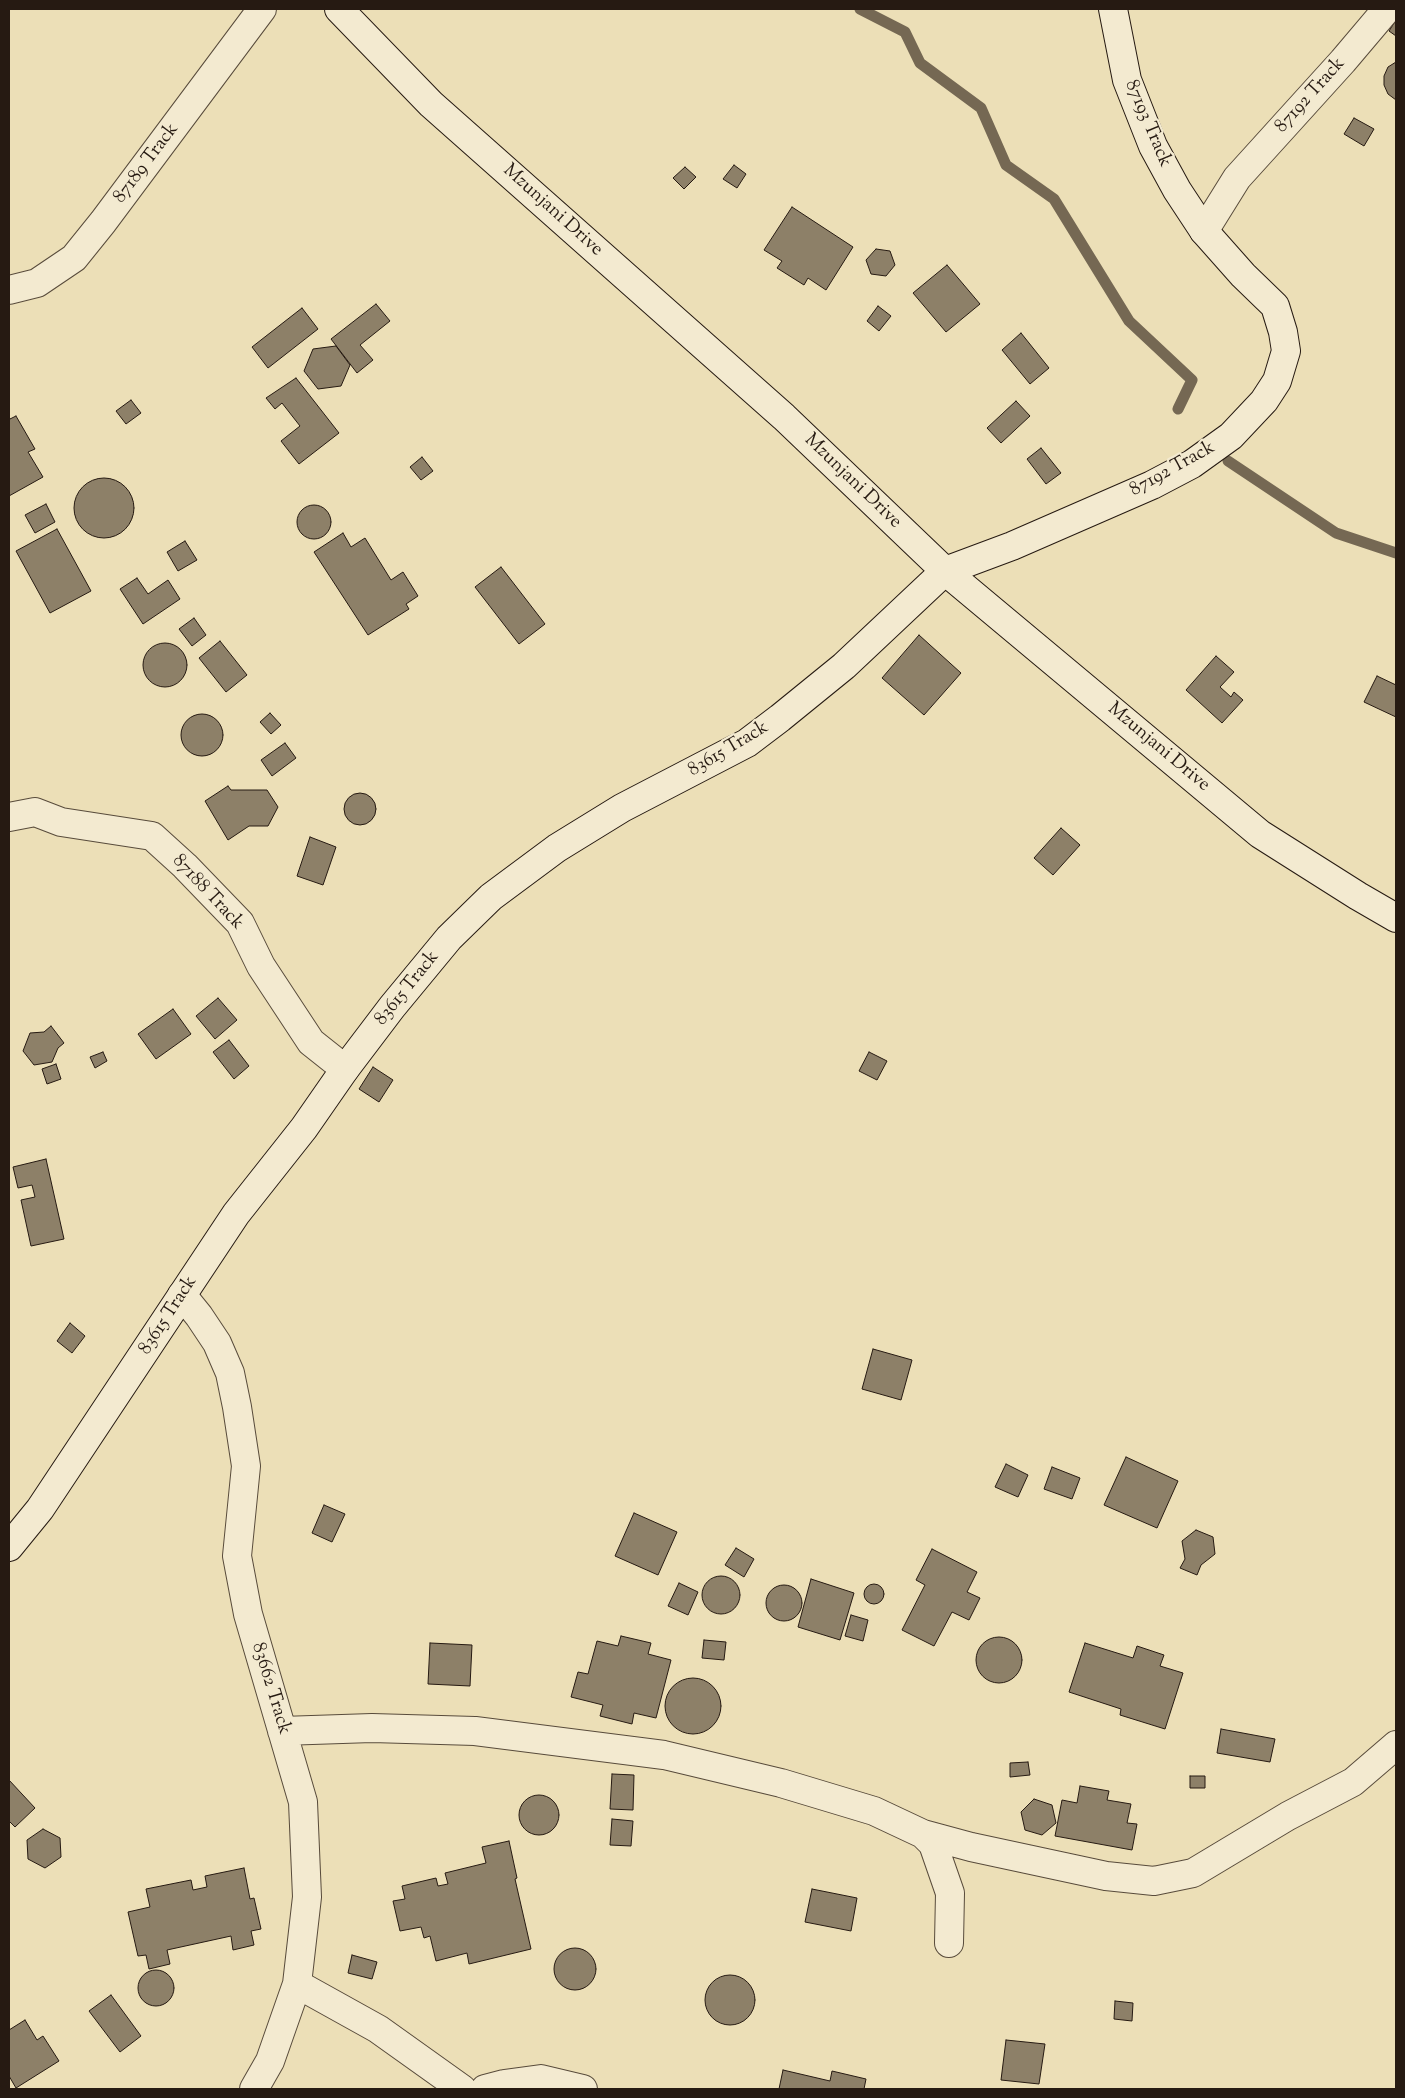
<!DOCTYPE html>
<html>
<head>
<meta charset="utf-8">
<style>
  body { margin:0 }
  #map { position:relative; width:1405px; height:2098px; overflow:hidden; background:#ecdfb7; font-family:"Sorts Mill Goudy",serif }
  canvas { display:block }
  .frame { position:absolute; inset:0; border:10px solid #261a12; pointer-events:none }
</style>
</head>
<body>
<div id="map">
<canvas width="1405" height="2098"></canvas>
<div class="frame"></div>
</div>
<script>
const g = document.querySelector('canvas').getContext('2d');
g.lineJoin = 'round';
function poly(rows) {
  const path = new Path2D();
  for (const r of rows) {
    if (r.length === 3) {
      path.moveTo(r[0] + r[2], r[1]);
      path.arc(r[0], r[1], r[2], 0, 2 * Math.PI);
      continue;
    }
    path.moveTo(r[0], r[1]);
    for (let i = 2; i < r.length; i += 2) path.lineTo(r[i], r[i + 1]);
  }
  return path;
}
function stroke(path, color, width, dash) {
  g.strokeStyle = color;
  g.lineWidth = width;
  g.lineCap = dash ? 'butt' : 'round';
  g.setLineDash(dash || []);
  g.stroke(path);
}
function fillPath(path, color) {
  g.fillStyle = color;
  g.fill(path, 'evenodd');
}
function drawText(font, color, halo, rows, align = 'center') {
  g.font = font + ' "Sorts Mill Goudy",serif';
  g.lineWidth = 4.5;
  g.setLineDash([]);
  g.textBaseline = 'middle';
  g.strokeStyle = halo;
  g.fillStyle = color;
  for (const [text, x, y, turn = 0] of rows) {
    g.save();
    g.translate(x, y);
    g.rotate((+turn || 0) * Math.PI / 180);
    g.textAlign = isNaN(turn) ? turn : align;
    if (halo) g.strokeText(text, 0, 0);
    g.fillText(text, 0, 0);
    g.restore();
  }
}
stroke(poly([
  [860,9,905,32,920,63,981,108,1006,165,1054,199,1129,321,1192,380,1178,409],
  [1228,461,1336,533,1396,553]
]), '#756853', 11);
const building = poly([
  [1396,20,1396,36,1389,31,1396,20],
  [1396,62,1396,100,1388,94,1384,85,1384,76,1388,67,1396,62],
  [1354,118,1374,129,1364,146,1344,134,1354,118],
  [734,165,746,174,737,188,723,179,734,165],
  [685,167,696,177,684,189,673,178,685,167],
  [792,207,853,247,826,290,808,278,804,285,777,268,782,261,764,250,792,207],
  [876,249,890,251,895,265,886,276,871,274,866,260,876,249],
  [947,265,980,304,946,332,913,293,947,265],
  [376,304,390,321,360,345,373,360,357,373,331,339,376,304],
  [878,306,891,316,879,331,867,321,878,306],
  [302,308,318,329,268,368,252,347,302,308],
  [1021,333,1049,368,1030,384,1002,350,1021,333],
  [336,346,350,365,341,386,318,389,304,371,313,349,336,346],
  [296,378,339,433,299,464,281,441,300,426,282,403,275,409,266,398,296,378],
  [131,400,141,413,126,424,116,411,131,400],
  [1016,401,1030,416,1001,443,987,428,1016,401],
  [16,416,35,449,28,452,43,477,9,496,9,417,10,419,16,416],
  [1041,448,1061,473,1046,484,1027,459,1041,448],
  [422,457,433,471,421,480,410,467,422,457],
  [104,508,30],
  [46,504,55,522,35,533,25,515,46,504],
  [314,522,17],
  [57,529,91,591,50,613,16,551,57,529],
  [343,533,351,547,365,538,391,580,403,572,418,596,406,604,409,609,368,635,314,552,343,533],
  [185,541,197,560,178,571,167,552,185,541],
  [501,567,545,624,519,644,475,587,501,567],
  [137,578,148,594,168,580,180,599,143,624,120,589,137,578],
  [194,618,206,635,192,646,179,629,194,618],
  [919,635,961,673,924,715,882,678,919,635],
  [220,641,247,675,226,692,199,658,220,641],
  [165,665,22],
  [1216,656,1234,672,1220,687,1231,697,1234,692,1243,700,1222,723,1186,690,1216,656],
  [1377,676,1396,685,1396,717,1364,702,1377,676],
  [270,713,281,725,271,734,260,722,270,713],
  [202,735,21],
  [285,743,296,758,272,776,261,760,285,743],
  [228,786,231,790,267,790,278,807,268,826,249,826,228,840,205,801,228,786],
  [360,809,16],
  [1061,828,1080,845,1053,875,1034,858,1061,828],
  [310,837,336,847,323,885,297,876,310,837],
  [218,998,237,1020,215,1039,196,1016,218,998],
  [173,1009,191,1034,156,1059,138,1034,173,1009],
  [51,1026,64,1043,58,1048,52,1062,34,1065,23,1051,30,1033,44,1032,51,1026],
  [229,1040,249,1066,234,1079,213,1052,229,1040],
  [103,1052,107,1061,95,1068,90,1057,103,1052],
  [869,1052,887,1061,877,1080,859,1071,869,1052],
  [56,1064,61,1079,47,1084,42,1069,56,1064],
  [373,1067,393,1080,379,1102,359,1089,373,1067],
  [46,1159,64,1239,31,1246,21,1200,35,1197,32,1185,18,1188,13,1167,46,1159],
  [70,1323,85,1336,72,1353,57,1341,70,1323],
  [873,1349,912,1360,901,1400,862,1389,873,1349],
  [1126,1457,1178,1481,1157,1528,1104,1505,1126,1457],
  [1006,1464,1028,1475,1018,1497,995,1487,1006,1464],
  [1052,1467,1080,1478,1072,1499,1044,1489,1052,1467],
  [324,1505,345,1514,332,1542,312,1533,324,1505],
  [634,1513,677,1532,658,1575,615,1556,634,1513],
  [1196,1530,1213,1537,1215,1554,1201,1565,1197,1575,1180,1568,1185,1559,1182,1541,1196,1530],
  [736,1548,754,1559,744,1577,725,1565,736,1548],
  [932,1549,977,1572,967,1592,980,1598,969,1620,952,1612,934,1646,902,1630,925,1585,916,1580,932,1549],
  [721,1595,19],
  [811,1579,854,1593,840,1640,798,1627,811,1579],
  [679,1583,698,1592,688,1615,668,1606,679,1583],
  [874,1594,10],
  [784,1603,18],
  [851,1615,868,1620,863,1641,845,1636,851,1615],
  [621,1636,651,1643,648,1654,671,1660,656,1718,634,1713,632,1724,600,1716,603,1705,571,1697,578,1672,588,1674,597,1641,618,1646,621,1636],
  [999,1660,23],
  [704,1640,726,1642,724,1660,702,1658,704,1640],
  [430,1643,472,1645,470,1686,428,1684,430,1643],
  [1085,1643,1133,1658,1137,1646,1164,1655,1160,1666,1183,1673,1165,1729,1120,1715,1121,1709,1069,1692,1085,1643],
  [693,1706,28],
  [1221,1729,1275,1739,1270,1762,1217,1753,1221,1729],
  [1028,1762,1030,1775,1010,1777,1010,1763,1028,1762],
  [612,1774,634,1775,633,1810,610,1809,612,1774],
  [1190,1776,1205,1776,1205,1788,1190,1788,1190,1776],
  [9,1780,35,1808,15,1827,9,1821,9,1780],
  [1080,1786,1109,1791,1107,1800,1131,1804,1127,1823,1137,1824,1132,1850,1055,1836,1062,1800,1077,1803,1080,1786],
  [539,1815,20],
  [1034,1799,1052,1805,1056,1823,1042,1835,1025,1830,1021,1812,1034,1799],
  [612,1819,633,1821,631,1846,610,1845,612,1819],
  [43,1829,60,1838,61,1857,45,1868,28,1859,27,1840,43,1829],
  [509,1841,517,1878,515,1879,531,1949,469,1964,467,1953,436,1961,430,1936,424,1938,421,1927,400,1931,393,1901,405,1899,402,1886,436,1878,438,1886,448,1884,445,1873,486,1863,482,1847,509,1841],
  [244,1868,250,1899,254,1898,261,1929,251,1931,254,1945,233,1950,231,1936,167,1950,170,1964,149,1969,146,1955,138,1956,128,1912,150,1907,146,1889,191,1880,193,1890,207,1887,205,1876,244,1868],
  [812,1889,857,1898,851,1931,805,1922,812,1889],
  [575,1969,21],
  [352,1955,377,1962,372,1979,348,1973,352,1955],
  [156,1988,18],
  [730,2000,25],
  [111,1995,141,2036,120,2052,89,2011,111,1995],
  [1115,2001,1133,2003,1132,2021,1114,2019,1115,2001],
  [25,2020,37,2040,43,2036,59,2061,16,2088,9,2076,9,2030,25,2020],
  [1006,2040,1045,2044,1039,2084,1001,2080,1006,2040],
  [783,2070,830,2081,832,2071,866,2079,864,2089,779,2089,783,2070]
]);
fillPath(building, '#8d8068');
stroke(building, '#261a12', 1);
const street = poly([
  [1204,231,1237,178,1343,61,1387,9],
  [9,290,37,283,74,258,103,222,262,9],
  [9,817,35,812,61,822,152,836,185,866,240,923,261,966,311,1042,345,1069],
  [182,1295,199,1316,217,1343,230,1373,237,1407,246,1466,237,1556,248,1614,303,1802,307,1897,297,1984,270,2061,254,2089],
  [282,1731,372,1728,475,1731,664,1755,781,1783,874,1811,923,1834,933,1844,950,1893,949,1943],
  [923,1834,971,1847,1106,1876,1154,1881,1193,1873,1288,1816,1353,1782,1396,1745],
  [297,1984,378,2029,462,2089],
  [485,2089,504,2084,541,2079,583,2089]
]);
const secondary = poly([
  [339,9,431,104,784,417,945,571,1260,834,1358,896,1396,918],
  [9,1547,40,1509,236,1214,304,1128,345,1069,392,1007,449,938,491,897,557,848,622,808,747,743,780,718,844,666,945,571,1012,546,1152,485,1192,464,1231,436,1264,401,1277,381,1286,351,1283,332,1275,306,1243,275,1204,231,1177,190,1153,146,1127,80,1113,9]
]);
stroke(street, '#584b3b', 30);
stroke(secondary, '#261a12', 30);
stroke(street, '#f3ead0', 28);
stroke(secondary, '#f3ead0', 28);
drawText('19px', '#261a12', '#f3ead0', [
  ["87192 Track",1311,96,-48],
  ["87193 Track",1147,124,67],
  ["87189 Track",147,164,-53],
  ["Mzunjani Drive",552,211,42],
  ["87192 Track",1173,470,-29],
  ["Mzunjani Drive",852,482,44],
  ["Mzunjani Drive",1158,748,40],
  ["83615 Track",729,750,-31],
  ["87188 Track",207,893,47],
  ["83615 Track",408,989,-51],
  ["83615 Track",169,1316,-57],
  ["83662 Track",270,1689,73]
]);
</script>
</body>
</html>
